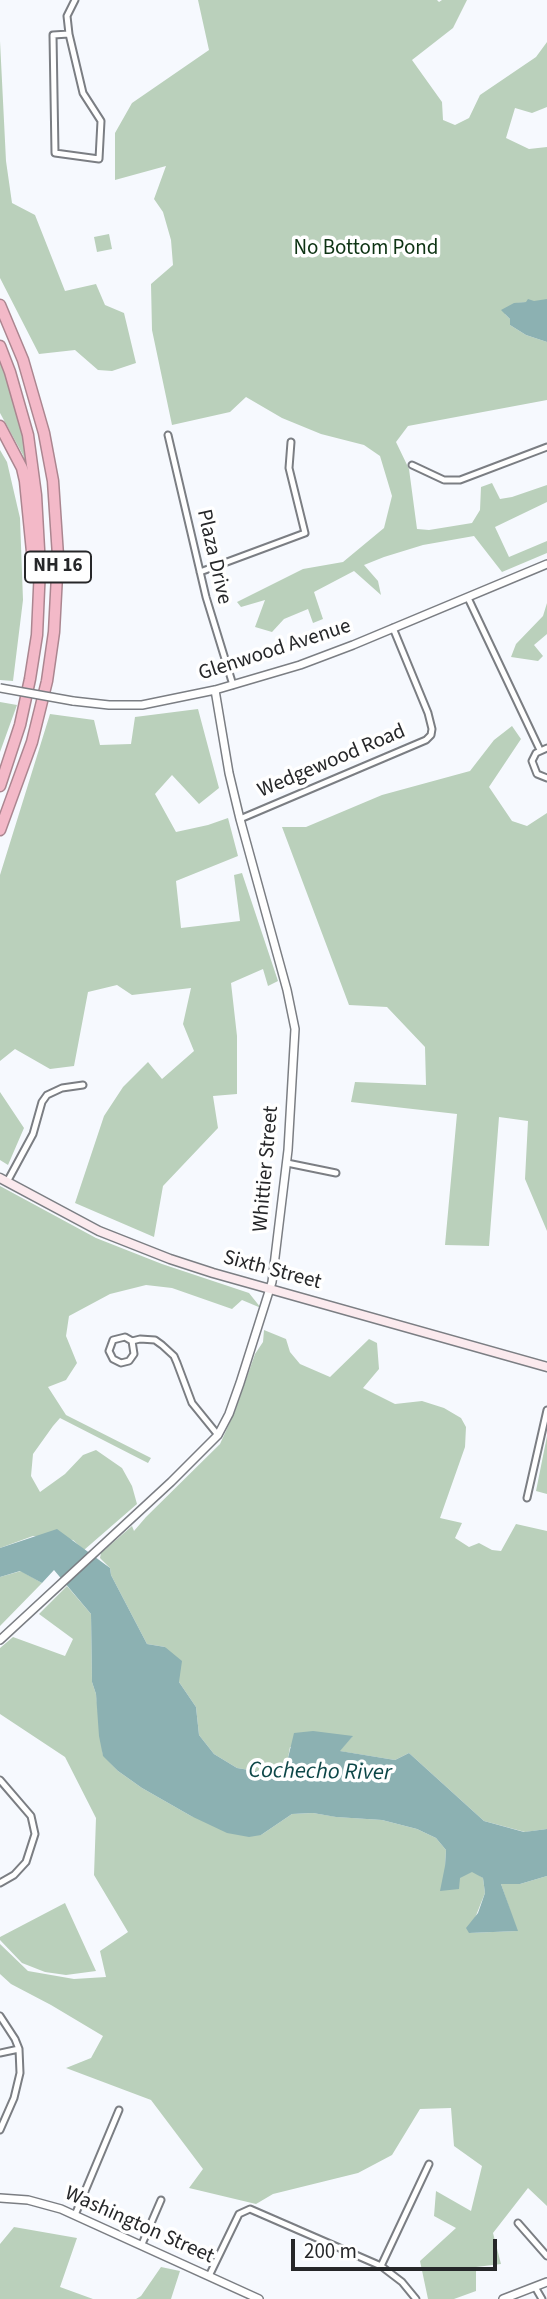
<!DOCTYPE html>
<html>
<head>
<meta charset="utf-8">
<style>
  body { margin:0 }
  #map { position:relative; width:547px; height:2299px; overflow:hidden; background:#f6f9fe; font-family:"Source Sans 3",sans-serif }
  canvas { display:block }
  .scale { position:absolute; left:291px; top:2239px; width:206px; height:32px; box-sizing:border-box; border:4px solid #262729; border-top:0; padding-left:9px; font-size:21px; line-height:24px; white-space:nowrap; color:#262729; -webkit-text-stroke:5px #fff; paint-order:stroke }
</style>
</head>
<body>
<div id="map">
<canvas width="547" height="2299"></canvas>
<div class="scale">200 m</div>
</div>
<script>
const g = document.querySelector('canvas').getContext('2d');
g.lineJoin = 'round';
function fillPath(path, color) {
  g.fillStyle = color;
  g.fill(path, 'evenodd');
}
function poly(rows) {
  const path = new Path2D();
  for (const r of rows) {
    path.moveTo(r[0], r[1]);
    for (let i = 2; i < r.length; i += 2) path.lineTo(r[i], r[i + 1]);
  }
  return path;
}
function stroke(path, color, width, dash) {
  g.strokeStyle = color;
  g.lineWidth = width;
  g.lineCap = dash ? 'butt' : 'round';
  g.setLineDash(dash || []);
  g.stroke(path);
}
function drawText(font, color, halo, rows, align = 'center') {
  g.font = font + ' "Source Sans 3",sans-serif';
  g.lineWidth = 7;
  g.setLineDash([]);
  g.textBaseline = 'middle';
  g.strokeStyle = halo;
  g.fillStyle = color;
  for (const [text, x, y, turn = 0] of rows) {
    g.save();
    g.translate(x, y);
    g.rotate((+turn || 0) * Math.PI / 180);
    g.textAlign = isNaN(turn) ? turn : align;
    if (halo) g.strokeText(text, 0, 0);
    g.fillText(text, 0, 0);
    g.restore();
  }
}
fillPath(poly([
  [198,0,437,0,439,2,442,0,467,0,453,28,412,60,442,102,443,120,455,125,469,118,480,95,536,57,547,42,547,107,532,113,515,108,506,138,529,149,547,147,547,299,545,301,517,303,505,314,510,319,510,325,526,335,547,342,547,400,408,426,396,442,409,469,417,529,429,530,472,523,480,510,481,487,492,483,500,499,512,497,547,485,547,502,495,527,509,557,547,541,547,553,502,572,474,536,423,545,384,557,364,565,378,581,381,595,354,571,314,592,323,619,313,623,308,609,284,619,272,632,255,627,265,600,241,607,237,602,303,569,343,562,384,528,392,496,380,456,364,445,321,434,282,418,246,397,230,412,172,425,152,330,151,284,173,265,171,240,163,212,154,199,166,166,115,180,115,133,132,103,209,50],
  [0,41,6,161,12,203,35,215,65,291,96,284,105,305,124,313,136,363,112,371,98,370,75,350,39,354,0,278],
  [109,234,112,249,97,252,94,237],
  [0,358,19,415,27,452,29,476,23,455,0,413],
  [0,450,7,462,20,518,23,600,13,681,0,680],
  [547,603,547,634,534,645,543,656,538,661,511,657,516,644,543,616],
  [0,702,17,705,0,752],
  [198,709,219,788,199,804,172,775,155,794,176,832,208,825,228,818,238,856,176,881,181,928,240,921,234,875,242,873,278,981,268,986,263,969,231,983,237,1036,237,1094,213,1096,218,1128,163,1186,154,1237,75,1203,104,1116,123,1087,148,1062,162,1079,194,1051,183,1024,191,988,132,995,117,985,88,992,74,1066,50,1069,15,1049,0,1061,0,875,50,714,94,720,100,745,131,744,135,717],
  [512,726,521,739,489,787,512,821,527,826,547,813,547,1231,525,1179,528,1121,499,1117,489,1246,445,1245,457,1114,351,1102,355,1082,426,1085,425,1047,387,1007,349,1005,282,827,306,827,382,795,470,771,494,740],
  [0,1092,24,1128,8,1165,0,1160],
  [0,1186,96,1238,162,1264,249,1293,261,1308,242,1300,232,1309,172,1288,146,1285,110,1294,69,1316,66,1336,77,1363,66,1380,48,1387,66,1415,151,1458,148,1463,60,1418,53,1426,33,1454,31,1476,40,1492,65,1474,83,1455,96,1450,122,1468,132,1486,137,1504,84,1550,73,1540,33,1536,0,1548],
  [264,1330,286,1339,290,1352,300,1364,330,1377,369,1339,377,1343,379,1369,363,1388,395,1404,422,1401,444,1408,461,1418,466,1427,465,1447,440,1518,462,1523,455,1538,469,1547,479,1543,492,1550,501,1551,516,1524,547,1531,547,1829,525,1832,484,1821,409,1753,395,1760,339,1751,352,1737,290,1747,288,1758,279,1769,262,1772,237,1768,214,1754,199,1735,196,1707,179,1682,165,1647,147,1644,111,1575,110,1568,100,1558,101,1553,132,1526,134,1531,146,1517,220,1444,235,1411,255,1354,263,1342],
  [547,1436,547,1494,536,1491],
  [21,1571,42,1583,0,1626,0,1577],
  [67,1586,91,1614,92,1682,96,1694,103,1755,118,1771,142,1788,191,1816,261,1835,292,1814,313,1813,337,1817,382,1820,417,1829,436,1838,446,1850,445,1866,460,1877,473,1871,483,1878,485,1893,469,1933,517,1931,501,1884,520,1884,547,1876,547,2206,528,2188,493,2233,501,2264,476,2267,476,2291,454,2299,428,2299,420,2261,456,2228,434,2216,436,2191,471,2211,482,2166,454,2146,451,2108,420,2109,392,2155,358,2173,273,2194,256,2204,189,2188,203,2169,151,2100,66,2068,91,2058,103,2036,51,2005,11,1984,0,1974,0,1944,28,1971,74,1979,106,1977,100,1951,128,1932,94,1875,96,1818,65,1757,0,1714,0,1648,13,1637,65,1656,73,1639,39,1614],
  [65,1903,96,1971,66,1975,45,1972,22,1963,0,1940,0,1937],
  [14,2227,77,2238,60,2287,93,2299,0,2299,0,2244],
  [161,2267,180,2271,171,2299,136,2299,141,2296]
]), '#bad0bb');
fillPath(poly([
  [528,299,534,301,547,299,547,342,526,335,510,325,510,319,501,310,514,303,526,302],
  [57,1529,110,1568,111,1575,147,1644,165,1647,182,1661,179,1682,196,1707,199,1735,214,1754,237,1768,261,1772,279,1769,288,1758,294,1733,313,1731,353,1736,340,1751,395,1760,409,1753,484,1821,524,1832,547,1829,547,1876,520,1884,501,1884,518,1931,469,1933,466,1928,478,1913,485,1893,483,1878,472,1872,460,1878,459,1889,440,1891,445,1866,446,1850,436,1838,417,1829,382,1820,336,1817,313,1813,292,1814,261,1835,249,1837,227,1833,191,1816,142,1788,118,1771,103,1756,99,1736,96,1694,92,1682,91,1614,54,1570,42,1583,20,1571,0,1577,0,1548]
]), '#8cb1b2');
const minor = poly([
  [69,34,53,35,55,153,99,159,101,121,83,93,69,34,67,16,75,0],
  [168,435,206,597,233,685],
  [412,465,444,480,460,480,547,447],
  [200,572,305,533,289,468,291,442],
  [468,598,540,750],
  [547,748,536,753,532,761,537,774,547,778],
  [240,819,426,740,431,735,432,729,428,713,393,628],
  [287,1163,336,1173],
  [7,1182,33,1134,42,1102,47,1095,62,1088,83,1085],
  [132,1341,125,1337,113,1340,109,1351,113,1359,121,1363,129,1361,134,1354,132,1341,140,1339,155,1340,162,1345,174,1356,177,1363,192,1403,218,1435],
  [527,1498,547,1410],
  [0,1780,31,1816,35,1834,26,1862,14,1875,0,1883],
  [0,2016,15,2039,19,2049,20,2073,14,2098,0,2130],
  [0,2053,19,2049],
  [75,2215,119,2110],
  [518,2223,547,2256],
  [142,2244,161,2200],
  [381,2266,429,2164],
  [209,2276,239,2214,250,2209,381,2266,402,2282,416,2299],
  [535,2287,542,2299]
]);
const tertiary = poly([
  [73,701,109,705,142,705,215,690,300,665,353,645,547,564],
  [0,1640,171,1482,218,1435,229,1414,240,1383,272,1282,288,1150,295,1029,287,990,240,819,229,773,215,690],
  [0,2198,28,2200,61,2209,259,2299],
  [503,2299,547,2282]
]);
const secondary = poly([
  [0,1178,99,1231,170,1259,213,1273,547,1367]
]);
const motorway = poly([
  [0,305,23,360,44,433,53,481,58,556,54,632,47,681,32,742,0,830],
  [0,346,10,372,28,435,36,495,40,567,37,635,30,679,20,725,0,786],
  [0,426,22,468,25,481,34,572]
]);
stroke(minor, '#7b7e83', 9);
stroke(tertiary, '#7b7e83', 10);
stroke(secondary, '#7b7e83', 11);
stroke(motorway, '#ab8690', 13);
stroke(minor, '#fff', 5);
stroke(tertiary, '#fff', 7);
stroke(secondary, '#fbeaee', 8);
stroke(motorway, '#f3b9c8', 10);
const tertiaryBridge = poly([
  [0,688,73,701]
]);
stroke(tertiaryBridge, '#7b7e83', 10, []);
stroke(tertiaryBridge, '#fff', 7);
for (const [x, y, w] of [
  [58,567,66]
]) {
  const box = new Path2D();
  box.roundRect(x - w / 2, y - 15.5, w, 31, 5);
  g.fillStyle = '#fff';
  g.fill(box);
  stroke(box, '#262729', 2);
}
drawText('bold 19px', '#262729', null, [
  ["NH 16",58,567]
]);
drawText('21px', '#0e3414', '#fff', [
  ["No Bottom Pond",366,249]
]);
drawText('21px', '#262729', '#fff', [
  ["Plaza Drive",213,557,77],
  ["Glenwood Avenue",275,651,-18],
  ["Wedgewood Road",332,762,-23],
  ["Whittier Street",267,1169,-85],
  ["Sixth Street",272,1271,15],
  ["Washington Street",139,2226,24]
]);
drawText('italic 23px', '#0d4748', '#fff', [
  ["Cochecho River",320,1773,1]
]);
</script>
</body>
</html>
